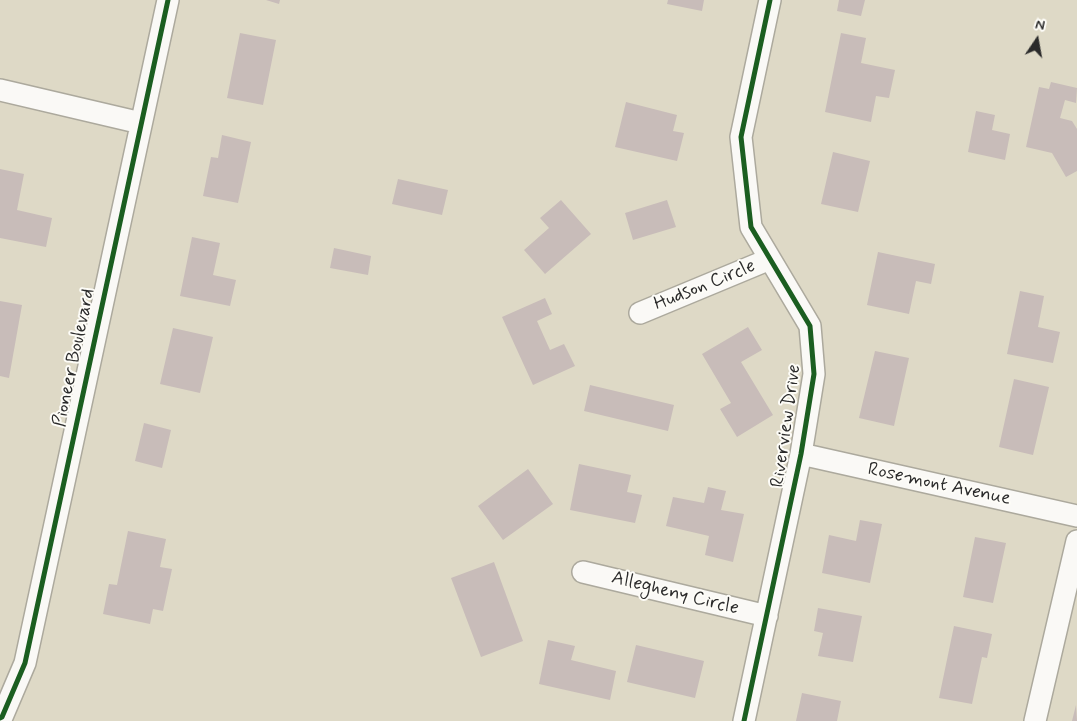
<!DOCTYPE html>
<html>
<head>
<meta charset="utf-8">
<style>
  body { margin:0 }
  #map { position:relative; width:1077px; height:721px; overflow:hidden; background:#ded9c6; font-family:Mynerve,sans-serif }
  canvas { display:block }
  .north { position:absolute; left:1012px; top:15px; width:50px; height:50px; -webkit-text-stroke:4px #fdfcf7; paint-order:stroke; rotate:12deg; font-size:14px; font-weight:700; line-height:20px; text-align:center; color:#2b2b2b }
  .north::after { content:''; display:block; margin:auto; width:18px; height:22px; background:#2b2b2b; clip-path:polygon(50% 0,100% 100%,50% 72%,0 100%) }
</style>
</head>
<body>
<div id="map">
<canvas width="1077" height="721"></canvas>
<div class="north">N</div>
</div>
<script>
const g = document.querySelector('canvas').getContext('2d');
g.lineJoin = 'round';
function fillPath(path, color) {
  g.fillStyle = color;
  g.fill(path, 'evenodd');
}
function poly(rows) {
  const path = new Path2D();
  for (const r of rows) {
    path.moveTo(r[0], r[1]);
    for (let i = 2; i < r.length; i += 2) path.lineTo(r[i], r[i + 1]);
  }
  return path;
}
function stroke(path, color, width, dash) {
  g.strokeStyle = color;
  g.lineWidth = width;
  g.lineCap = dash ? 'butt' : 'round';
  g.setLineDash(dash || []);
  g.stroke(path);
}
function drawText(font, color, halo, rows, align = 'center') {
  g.font = font + ' Mynerve,sans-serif';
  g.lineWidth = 4;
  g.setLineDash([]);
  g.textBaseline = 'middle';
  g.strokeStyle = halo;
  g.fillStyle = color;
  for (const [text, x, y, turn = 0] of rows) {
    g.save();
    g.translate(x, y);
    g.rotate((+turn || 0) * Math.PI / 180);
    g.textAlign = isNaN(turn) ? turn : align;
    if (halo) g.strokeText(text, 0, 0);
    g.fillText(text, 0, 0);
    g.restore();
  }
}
fillPath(poly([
  [266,0,280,0,279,4],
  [668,0,704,0,702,11,667,4],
  [839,0,865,0,861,16,837,11],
  [240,33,276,40,263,105,227,98],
  [841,33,866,38,861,63,895,70,889,98,876,96,871,122,825,112],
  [1051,82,1077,88,1076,103,1065,100,1060,118,1072,121,1077,129,1077,171,1066,177,1052,153,1026,147,1039,87,1049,89],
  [626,102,677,115,673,131,684,133,677,161,615,147],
  [976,111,995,115,992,130,1010,134,1005,160,968,152],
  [222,135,251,142,238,203,203,196,211,157,218,158],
  [833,152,870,161,858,212,821,204],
  [0,169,24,174,17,210,52,218,46,247,0,238],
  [398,179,448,190,442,215,392,204],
  [561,200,591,234,545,274,524,250,549,228,540,218],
  [667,200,676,227,633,240,625,213],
  [192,237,220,243,213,275,236,280,230,306,180,296],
  [334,248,371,256,368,275,330,268],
  [878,252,935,264,931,284,916,281,909,314,867,305],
  [1020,291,1044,296,1038,327,1060,332,1053,363,1007,354],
  [545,298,552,314,537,321,550,350,564,344,575,366,533,385,502,317],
  [0,301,22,305,9,378,0,376],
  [748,327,762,350,741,362,773,415,737,437,720,409,731,403,702,354],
  [173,328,213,337,200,393,160,384],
  [875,351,909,358,894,426,859,418],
  [1014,379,1049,387,1033,455,999,447],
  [590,385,674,405,668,431,584,411],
  [144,423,171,430,162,468,135,461],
  [579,464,631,475,627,492,642,495,635,523,570,510],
  [528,469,553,504,503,540,478,506],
  [708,487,726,491,721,510,744,514,733,562,705,555,709,536,666,526,673,497,704,503],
  [860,520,882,524,870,583,822,573,829,535,856,541],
  [128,531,166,539,160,567,172,569,163,611,153,609,150,624,103,614,109,584,117,585],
  [975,537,1006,543,993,603,963,597],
  [494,562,523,641,481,657,451,578],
  [818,608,862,616,853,662,818,656,823,633,814,631],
  [954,626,992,634,987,658,982,657,972,704,939,698],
  [548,640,575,646,571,660,616,671,610,700,539,684],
  [636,645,704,661,695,698,627,682],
  [802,693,841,701,837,721,796,721],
  [1076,705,1077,721,1072,721]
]), '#c8bcb9');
const minor = poly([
  [0,90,141,123],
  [640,313,770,259],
  [801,454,1077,516],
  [583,572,767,616],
  [0,718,2,717,25,663,168,0],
  [744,721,801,454,814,374,810,326,751,227,741,137,770,0],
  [1035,721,1077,541]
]);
stroke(minor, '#aca99d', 24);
stroke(minor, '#faf9f6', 21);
stroke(poly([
  [0,718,2,717,25,663,168,0],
  [744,721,801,454,814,374,810,326,751,227,741,137,770,0]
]), '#1b5e20', 5);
drawText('19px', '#2b2b2b', '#fdfcf7', [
  ["Hudson Circle",705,286,-22],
  ["Pioneer Boulevard",75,358,-78],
  ["Riverview Drive",787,426,-82],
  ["Rosemont Avenue",939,485,12],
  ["Allegheny Circle",675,594,14]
]);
</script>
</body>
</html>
